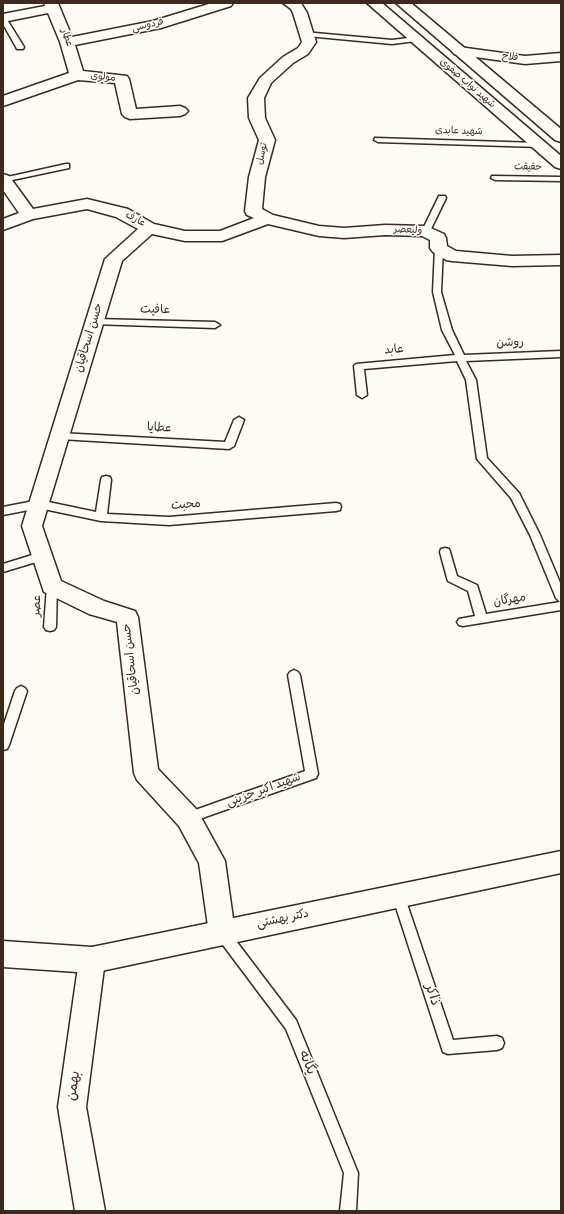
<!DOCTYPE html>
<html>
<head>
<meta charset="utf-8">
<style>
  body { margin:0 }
  #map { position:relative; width:564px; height:1214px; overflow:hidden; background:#fdfcf7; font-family:"Gochi Hand",sans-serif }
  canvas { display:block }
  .frame { position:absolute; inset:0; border:4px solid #3b2a1e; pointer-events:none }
</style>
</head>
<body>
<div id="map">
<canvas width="564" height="1214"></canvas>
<div class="frame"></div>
</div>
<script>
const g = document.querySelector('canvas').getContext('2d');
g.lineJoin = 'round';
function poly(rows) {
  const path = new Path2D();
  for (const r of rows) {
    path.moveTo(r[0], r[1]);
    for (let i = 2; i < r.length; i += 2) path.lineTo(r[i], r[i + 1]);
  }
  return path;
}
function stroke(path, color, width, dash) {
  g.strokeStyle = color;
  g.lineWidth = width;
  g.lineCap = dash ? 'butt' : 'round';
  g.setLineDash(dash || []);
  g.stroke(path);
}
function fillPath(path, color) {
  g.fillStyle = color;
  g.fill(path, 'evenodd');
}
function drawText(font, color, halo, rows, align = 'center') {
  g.font = font + ' "Gochi Hand","Playpen Sans Arabic",sans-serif';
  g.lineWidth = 3;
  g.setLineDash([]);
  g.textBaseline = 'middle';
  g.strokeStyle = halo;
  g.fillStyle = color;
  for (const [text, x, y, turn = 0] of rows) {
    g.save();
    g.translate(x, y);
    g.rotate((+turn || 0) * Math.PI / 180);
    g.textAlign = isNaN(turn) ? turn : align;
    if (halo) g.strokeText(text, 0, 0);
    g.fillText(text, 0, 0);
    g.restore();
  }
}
const lane = poly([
  [3,16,6,18,24,47,23,49,17,49,16,47,3,24,3,16],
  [304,32,392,40,416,37,420,39,416,41,392,44,307,36,304,36,304,32],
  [375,138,539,143,543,145,539,147,378,142,374,140,375,138],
  [66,164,69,164,69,168,3,182,3,178,66,164],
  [492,176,561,177,561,181,495,180,491,178,492,176],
  [439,196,445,196,446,198,430,231,426,234,423,233,422,231,439,196],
  [439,245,443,248,441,292,452,330,464,355,561,351,561,357,466,361,476,380,487,458,519,493,540,535,561,585,561,610,463,626,459,625,457,622,459,619,475,616,468,591,448,581,447,578,440,552,441,549,445,548,449,549,450,552,457,576,477,585,486,614,560,602,556,598,530,535,511,498,477,459,466,380,457,361,364,369,367,395,362,398,357,395,354,366,356,364,455,355,442,330,433,292,435,248,439,245],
  [95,319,215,322,220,325,215,328,92,324,90,322,92,320,95,319],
  [239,417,244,420,234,446,229,449,60,439,55,436,60,433,225,442,234,420,239,417],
  [106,476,110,477,111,480,107,514,169,517,336,503,340,504,341,507,340,510,336,511,169,525,101,521,39,508,3,515,3,507,39,500,96,512,101,480,102,477,106,476],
  [42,552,46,553,47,556,46,559,3,572,3,564,42,552],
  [52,582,56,583,57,586,56,627,54,630,50,631,46,630,44,627,47,586,48,583,52,582],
  [294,670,298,672,300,675,318,774,316,778,188,823,184,822,182,818,184,814,305,771,288,675,290,672,294,670],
  [21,686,25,688,27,691,9,745,7,749,3,750,3,727,15,691,17,688,21,686],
  [398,889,403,891,404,895,453,1040,497,1036,502,1038,504,1043,502,1048,497,1050,448,1054,443,1052,392,895,393,891,398,889],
  [222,927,227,929,296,1020,358,1173,356,1211,340,1211,344,1173,286,1029,217,937,215,933,217,929,222,927]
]);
const street = poly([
  [44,3,58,3,72,37,153,21,212,3,233,3,231,6,161,28,75,45,83,71,127,76,129,79,136,109,180,106,185,108,188,111,185,114,180,116,130,119,125,117,122,114,115,83,78,80,3,106,3,96,69,73,60,42,48,13,3,22,3,14,45,6,44,3],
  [283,3,301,3,307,13,316,42,308,54,293,63,271,83,264,98,265,118,275,140,265,177,262,209,273,215,319,226,344,228,385,225,426,226,444,234,446,238,447,246,456,251,512,256,561,255,561,265,512,266,452,261,446,260,433,252,430,248,430,240,422,236,385,235,344,238,319,236,268,224,222,241,185,241,152,234,122,261,42,526,61,581,104,601,135,611,138,617,158,769,197,810,225,861,235,933,231,942,222,945,213,942,209,933,199,863,179,826,137,780,134,773,117,622,89,614,44,592,22,526,105,259,138,229,116,217,87,209,33,219,3,230,3,219,19,213,3,190,3,174,9,176,33,209,87,199,128,209,154,224,185,231,220,231,254,218,247,215,245,211,249,177,259,140,249,118,248,98,260,78,283,57,298,48,302,42,293,13,291,9,283,3],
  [459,47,525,56,561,53,561,61,525,64,454,54,452,51,454,48,459,47],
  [92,947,101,951,105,960,86,1107,105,1211,75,1211,58,1107,79,960,83,951,92,947]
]);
const secondary = poly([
  [367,3,382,3,561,156,561,169,555,167,367,3],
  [396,3,411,3,561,129,561,142,555,140,396,3],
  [561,851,561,873,92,973,3,967,3,941,92,947,561,851]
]);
stroke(lane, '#3b2a1e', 3);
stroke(street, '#3b2a1e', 3);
stroke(secondary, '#3b2a1e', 3);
fillPath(lane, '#fdfcf7');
fillPath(street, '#fdfcf7');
fillPath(secondary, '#fdfcf7');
drawText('10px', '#3b2a1e', '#fdfcf7', [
  ["فردوسی",148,26,-13],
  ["عطار",66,38,70],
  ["فلاح",510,58,8],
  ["مولوی",103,78,6],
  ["شهید نواب صفوی",467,84,41],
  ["شهید عابدی",459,132,2],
  ["توسل",263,154,-78],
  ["حقیقت",528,168,1],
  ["عارف",135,220,28],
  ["ولیعصر",408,231,3]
]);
drawText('12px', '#3b2a1e', '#fdfcf7', [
  ["عافیت",155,311,1],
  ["حسن اسحاقیان",90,338,-73],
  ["روشن",510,344,-2],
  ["عابد",394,351,-4],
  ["عطایا",159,429,3],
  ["محبت",186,506,-4],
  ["مهرگان",510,601,-9],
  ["عصر",38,606,-87],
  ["حسن اسحاقیان",132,659,-97],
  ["شهید اکبر جزینی",264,791,-20],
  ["دکتر بهشتی",283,920,-12]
]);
drawText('14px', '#3b2a1e', '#fdfcf7', [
  ["ذاکر",431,995,72],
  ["یگانه",306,1063,68],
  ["بهمن",75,1086,-82]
]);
</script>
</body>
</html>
